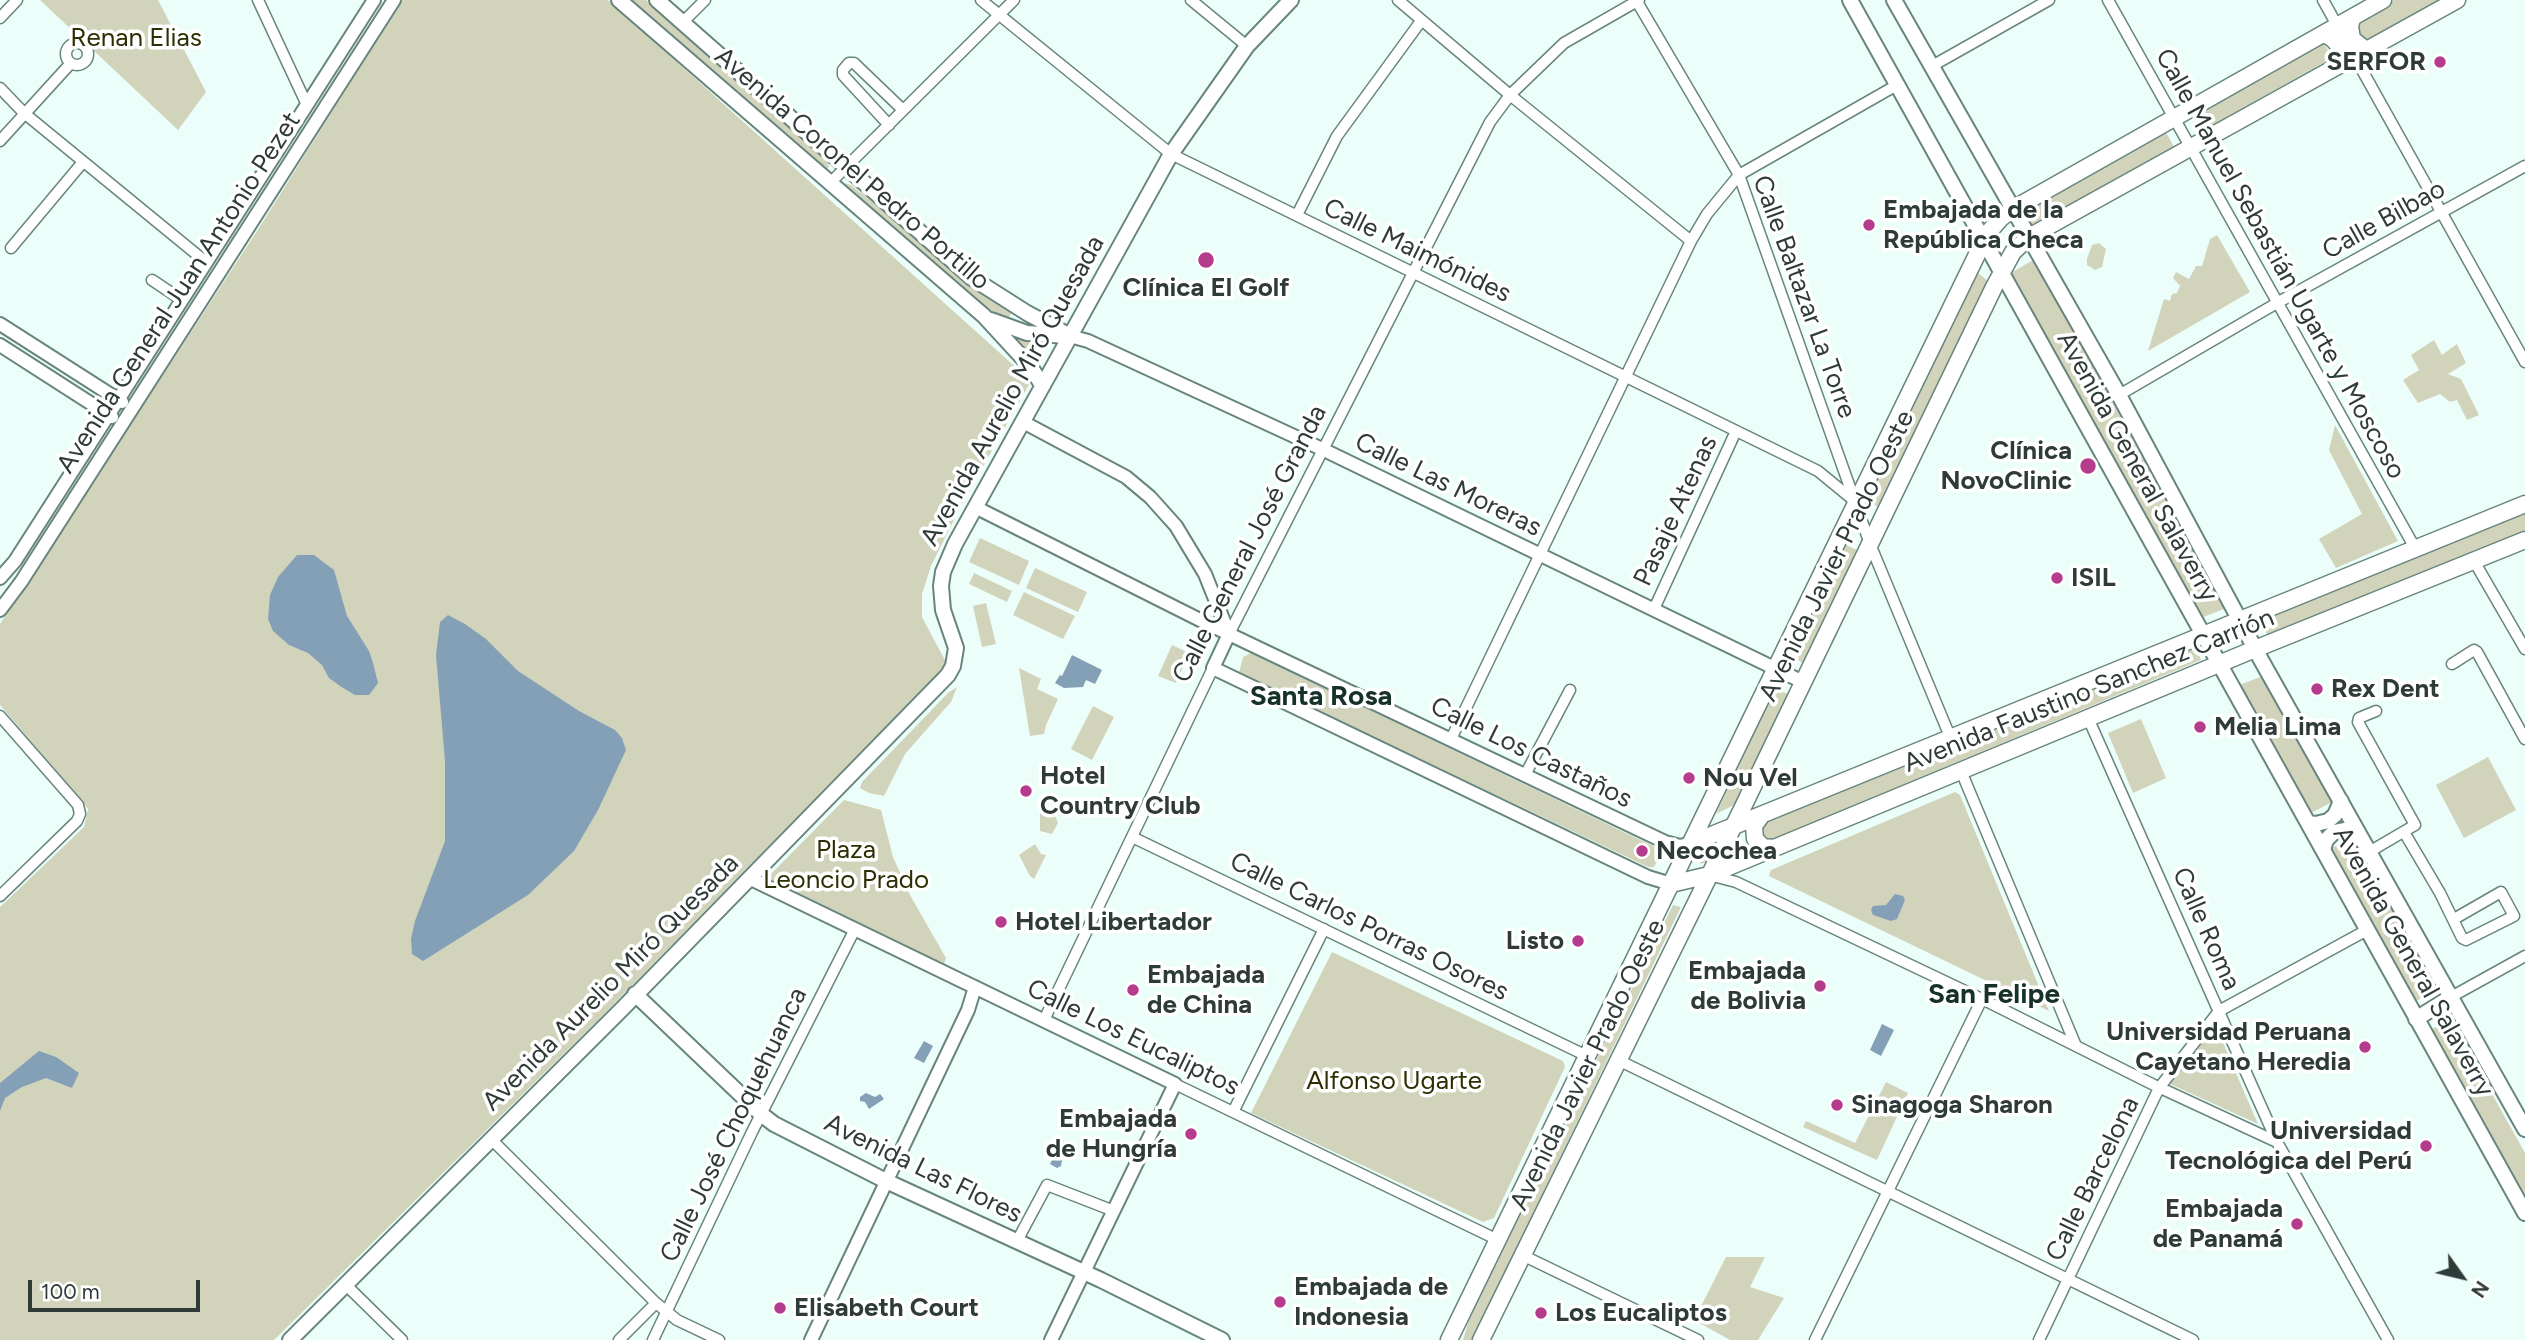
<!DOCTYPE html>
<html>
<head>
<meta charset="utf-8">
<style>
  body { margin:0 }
  #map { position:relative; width:2525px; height:1340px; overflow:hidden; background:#ecfef9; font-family:Figtree,sans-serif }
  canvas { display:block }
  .north { position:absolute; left:2427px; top:1242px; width:70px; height:70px; -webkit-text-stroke:5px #fff; paint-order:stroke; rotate:124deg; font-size:19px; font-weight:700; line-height:28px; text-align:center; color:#2f3b38 }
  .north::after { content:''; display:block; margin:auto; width:24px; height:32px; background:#2f3b38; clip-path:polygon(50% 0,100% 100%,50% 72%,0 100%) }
  .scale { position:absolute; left:28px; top:1280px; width:172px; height:32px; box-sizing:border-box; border:4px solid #2f3b38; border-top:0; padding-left:9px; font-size:21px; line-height:24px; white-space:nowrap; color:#2f3b38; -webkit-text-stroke:5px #fff; paint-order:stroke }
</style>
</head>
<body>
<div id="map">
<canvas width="2525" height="1340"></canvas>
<div class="north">N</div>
<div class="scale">100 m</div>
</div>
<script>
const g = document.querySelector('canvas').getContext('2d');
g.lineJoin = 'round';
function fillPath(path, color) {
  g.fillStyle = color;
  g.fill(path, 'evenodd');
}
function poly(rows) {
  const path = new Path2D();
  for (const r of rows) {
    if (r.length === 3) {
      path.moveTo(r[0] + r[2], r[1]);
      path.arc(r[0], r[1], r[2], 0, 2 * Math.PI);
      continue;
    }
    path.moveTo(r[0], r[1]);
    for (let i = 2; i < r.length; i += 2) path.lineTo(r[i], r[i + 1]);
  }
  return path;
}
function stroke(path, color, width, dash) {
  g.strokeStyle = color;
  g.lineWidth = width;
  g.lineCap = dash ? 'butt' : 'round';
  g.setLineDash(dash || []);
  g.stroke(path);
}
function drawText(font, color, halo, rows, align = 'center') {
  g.font = font + ' Figtree,sans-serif';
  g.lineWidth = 7;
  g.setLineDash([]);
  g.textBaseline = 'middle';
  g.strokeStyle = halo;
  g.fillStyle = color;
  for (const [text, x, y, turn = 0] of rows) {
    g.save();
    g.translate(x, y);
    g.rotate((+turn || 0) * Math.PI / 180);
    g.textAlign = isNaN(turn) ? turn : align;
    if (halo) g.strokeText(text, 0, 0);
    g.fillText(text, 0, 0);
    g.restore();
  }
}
fillPath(poly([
  [40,0,158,0,206,92,178,130],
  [402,0,608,0,1031,381,962,504,931,566,922,594,922,617,947,664,601,1017,274,1340,0,1340,0,907,84,827,88,809,0,705,0,624,259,228],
  [632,0,646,0,828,162,829,167,825,170,820,168],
  [2394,0,2441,0,2365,44,2353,25],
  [2324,43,2332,58,2203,130,2195,115],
  [2158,131,2167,134,2174,147,2171,153,2035,230,2023,209],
  [844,183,851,185,982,292,1012,310,1010,316,1005,320,1000,318,843,191],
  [2217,235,2250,292,2148,351,2164,299,2170,301,2172,294,2177,293,2180,286,2173,278,2176,272,2189,279,2196,266,2202,266,2210,239],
  [2099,243,2106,249,2102,267,2095,270,2087,265,2087,259,2092,245],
  [2035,259,2224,609,2198,619,2009,274],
  [1977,272,1989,282,1880,508,1866,500],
  [1005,332,1041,339,1031,358],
  [2434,340,2442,355,2457,344,2466,363,2448,374,2461,379,2479,415,2467,420,2457,400,2450,402,2440,394,2418,403,2403,380,2419,370,2411,355],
  [2335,425,2398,541,2336,568,2319,539,2362,514,2329,450],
  [2525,513,2525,533,2270,639,2259,621],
  [980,538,1029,561,1019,585,969,562],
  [1842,543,1857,550,1805,664,1791,657],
  [1035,568,1087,592,1078,612,1026,588],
  [974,573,1012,591,1007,602,969,584],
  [1024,592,1075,616,1063,639,1013,615],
  [986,603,996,644,982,647,973,606],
  [1172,645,1189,653,1176,683,1158,676],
  [2196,646,2201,660,1773,839,1765,840,1758,835,1763,822],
  [1251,653,1657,848,1661,854,1654,867,1648,867,1239,673,1243,657],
  [1019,668,1041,679,1037,689,1058,699,1046,725,1044,734,1030,736],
  [2263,676,2334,801,2307,815,2234,687],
  [957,687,951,702,905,754,884,796,869,793,860,788,862,782,948,693],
  [1775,688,1792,696,1736,804,1716,814],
  [1093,706,1114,717,1092,760,1071,749],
  [2141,719,2166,778,2133,793,2108,733],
  [2488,757,2516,810,2464,838,2436,785],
  [1955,792,1960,795,2049,1011,1769,876,1771,870],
  [844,800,881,810,893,857,910,895,946,958,944,964,767,878],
  [1053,811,1058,823,1052,834,1040,831,1040,813],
  [2348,837,2355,839,2439,986,2412,1004,2328,851],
  [1035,844,1041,854,1046,855,1034,879,1030,876,1019,855],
  [1707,846,1711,846,1713,851,1711,858,1702,864,1697,861,1697,855,1699,850],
  [1673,905,1681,907,1472,1340,1463,1340,1470,1316],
  [1332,952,1563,1061,1565,1067,1494,1218,1483,1222,1251,1113],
  [2450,1019,2525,1153,2525,1206,2425,1033],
  [2214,1022,2258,1124,2170,1084],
  [1886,1082,1908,1093,1877,1160,1803,1127,1806,1121,1855,1143],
  [1726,1257,1765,1257,1750,1287,1784,1298,1758,1340,1730,1340,1694,1320]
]), '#d1d3bb');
fillPath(poly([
  [297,555,314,555,334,570,347,616,369,651,373,663,378,683,369,695,355,695,340,686,329,678,322,665,308,653,289,645,273,631,268,619,270,595,278,577],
  [448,615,465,624,486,639,518,671,579,711,615,730,622,738,626,750,598,810,574,851,528,895,423,961,412,954,411,939,415,921,445,841,445,761,436,655,440,622],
  [1072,655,1102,670,1095,684,1086,680,1083,687,1064,688,1055,683,1060,675,1062,676],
  [1895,894,1903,896,1905,900,1897,919,1891,921,1873,915,1871,910,1873,906,1886,905],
  [1882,1024,1894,1030,1881,1056,1870,1050],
  [924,1041,933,1046,924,1063,914,1058],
  [39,1051,56,1057,79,1073,72,1088,46,1078,22,1087,5,1098,0,1111,0,1083],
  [866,1093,875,1097,880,1094,884,1099,869,1109,865,1102,860,1101,860,1097],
  [1061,1140,1065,1142,1061,1166,1057,1168,1050,1164]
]), '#84a0b7');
const minor = poly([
  [258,0,307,105],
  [981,0,1171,154,1818,471,1857,503],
  [1191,0,1247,46],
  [1398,0,1510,95,1691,241],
  [1636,0,1739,175,1870,544,1951,739],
  [2108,0,2415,548],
  [2323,0,2525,362],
  [0,18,17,0],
  [683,22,705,0],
  [77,54,11],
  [1932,66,2049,0],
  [0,88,24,113,206,262],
  [889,125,843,75,843,70,849,63,854,63,903,110],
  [0,141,71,63],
  [829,184,1014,0],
  [1297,215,1337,136,1421,21],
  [11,248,83,162],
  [152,280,182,300],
  [2119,395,2277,303,2525,166],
  [2474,561,2525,649],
  [1654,609,1736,431],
  [1229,634,1490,122,1510,95,1564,43,1639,0],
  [2452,664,2474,650,2477,652,2525,739],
  [0,716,78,805,80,814,77,821,0,896],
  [2088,718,2277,1142,2388,1340],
  [1451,739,1691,241,1707,214,1739,175,1897,85],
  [1961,771,2076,1046],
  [1525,775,1570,690],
  [2404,832,2440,893,2462,938,2466,940,2514,916,2501,892,2454,919],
  [1132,837,1587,1056],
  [2369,852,2415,825,2358,722,2359,718,2376,711],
  [1709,875,1736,882,1982,999,2154,1085,2277,1142],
  [2451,997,2525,956],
  [1044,1020,1213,668],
  [1618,1060,2193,1340],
  [1175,1084,1498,1240],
  [1233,1112,1324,929],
  [491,1139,656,1303,677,1320,719,1340],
  [1017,1241,1047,1185,1114,1211],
  [1522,1255,1698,1340],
  [345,1284,402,1340],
  [619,1340,656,1303],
  [653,1340,752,1132,855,929],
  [1815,1340,1982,999],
  [2039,1340,2159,1088,2219,1011,2367,930]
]);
const tertiary = poly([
  [0,324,122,402],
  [1070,336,1088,341,1322,449,1803,682],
  [0,345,112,417],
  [1023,422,1126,477,1150,497,1176,526,1205,574,1229,634,1213,668,1648,877,1671,884],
  [975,507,1208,624,1665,842,1680,846,1692,843],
  [0,578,15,561,374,0],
  [0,610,21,582,394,0],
  [749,878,1175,1084,1051,1340],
  [811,1340,968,1010,975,987]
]);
const secondary = poly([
  [619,0,984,316,1030,366,1042,385],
  [657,0,972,278,1027,313,1070,336],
  [1850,0,2525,1213],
  [1894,0,2119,395,2260,658,2525,1129],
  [991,320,1027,333,1066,336],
  [2308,823,2316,824,2328,821,2335,815,2341,801],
  [2323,850,2326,840,2334,832,2349,829,2358,832],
  [635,994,761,1114,774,1124,886,1181,1101,1280,1222,1340],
  [2416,1019,2451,997],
  [290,1340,622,1009,948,675,953,666,956,648,943,610,941,586,943,572,955,544,1171,154,1247,46,1291,0]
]);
const primary = poly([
  [2352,19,2350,26,2352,39,2366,50],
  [2324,34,2332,38,2339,46,2341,63],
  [1761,816,1754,826,1755,839,1763,847,1774,848],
  [1692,843,2525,504],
  [1671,884,1709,875,2255,649,2525,540],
  [1449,1340,1987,234,2001,218,2013,209,2383,0],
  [1481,1340,1742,809,1994,287,2013,252,2029,237,2457,0]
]);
stroke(minor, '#68857d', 13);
stroke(tertiary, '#68857d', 16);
stroke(secondary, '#68857d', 18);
stroke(primary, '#68857d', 19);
stroke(minor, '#fff', 10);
stroke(tertiary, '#fff', 12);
stroke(secondary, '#fff', 14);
stroke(primary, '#fff', 16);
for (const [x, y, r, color] of [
  [2440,62,7,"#b53b8d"],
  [1869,225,7,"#b53b8d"],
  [1206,260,9,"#b53b8d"],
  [2088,466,9,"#b53b8d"],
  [2057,578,7,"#b53b8d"],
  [2317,689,7,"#b53b8d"],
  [2200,727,7,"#b53b8d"],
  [1689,778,7,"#b53b8d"],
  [1026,791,7,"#b53b8d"],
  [1642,851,7,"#b53b8d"],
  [1001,922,7,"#b53b8d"],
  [1578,941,7,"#b53b8d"],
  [1820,986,7,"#b53b8d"],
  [1133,990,7,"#b53b8d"],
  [2365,1047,7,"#b53b8d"],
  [1837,1105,7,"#b53b8d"],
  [1191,1134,7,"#b53b8d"],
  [2426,1146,7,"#b53b8d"],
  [2297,1224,7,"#b53b8d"],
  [1280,1302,7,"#b53b8d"],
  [780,1308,7,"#b53b8d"],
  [1541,1313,7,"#b53b8d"]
]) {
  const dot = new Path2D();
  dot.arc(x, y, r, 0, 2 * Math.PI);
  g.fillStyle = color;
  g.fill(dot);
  stroke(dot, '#fff', 2.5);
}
drawText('26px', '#2d2e02', '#fff', [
  ["Renan Elias",136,38],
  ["Plaza",846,850],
  ["Leoncio Prado",846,880],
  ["Alfonso Ugarte",1394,1081]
]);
drawText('bold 26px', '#2f3b38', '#fff', [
  ["SERFOR",2426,62,"right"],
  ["Embajada de la",1883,210],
  ["República Checa",1883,240],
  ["Clínica El Golf",1206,288,"center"],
  ["Clínica",2072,451,"right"],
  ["NovoClinic",2072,481,"right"],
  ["ISIL",2071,578],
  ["Rex Dent",2331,689],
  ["Melia Lima",2214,727],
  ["Hotel",1040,776],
  ["Country Club",1040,806],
  ["Nou Vel",1703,778],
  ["Necochea",1656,851],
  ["Hotel Libertador",1015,922],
  ["Listo",1564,941,"right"],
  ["Embajada",1806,971,"right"],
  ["de Bolivia",1806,1001,"right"],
  ["Embajada",1147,975],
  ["de China",1147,1005],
  ["Universidad Peruana",2351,1032,"right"],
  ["Cayetano Heredia",2351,1062,"right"],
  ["Sinagoga Sharon",1851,1105],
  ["Embajada",1177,1119,"right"],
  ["de Hungría",1177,1149,"right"],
  ["Universidad",2412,1131,"right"],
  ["Tecnológica del Perú",2412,1161,"right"],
  ["Embajada",2283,1209,"right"],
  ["de Panamá",2283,1239,"right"],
  ["Embajada de",1294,1287],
  ["Indonesia",1294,1317],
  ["Elisabeth Court",794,1308],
  ["Los Eucaliptos",1555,1313]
], 'left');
drawText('26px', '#2f3b38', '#fff', [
  ["Avenida Coronel Pedro Portillo",852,169,41],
  ["Calle Bilbao",2384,220,-29],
  ["Calle Maimónides",1417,251,26],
  ["Calle Manuel Sebastián Ugarte y Moscoso",2280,264,61],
  ["Avenida General Juan Antonio Pezet",179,293,-57],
  ["Calle Baltazar La Torre",1804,297,70],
  ["Avenida Aurelio Miró Quesada",1013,391,-61],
  ["Avenida General Salaverry",2137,467,61],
  ["Calle Las Moreras",1448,485,26],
  ["Pasaje Atenas",1676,511,-65],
  ["Calle General José Granda",1250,544,-63],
  ["Avenida Javier Prado Oeste",1837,556,-64],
  ["Avenida Faustino Sanchez Carrión",2089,691,-22],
  ["Calle Los Castaños",1531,753,26],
  ["Calle Carlos Porras Osores",1369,927,26],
  ["Calle Roma",2206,929,66],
  ["Avenida General Salaverry",2413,962,61],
  ["Avenida Aurelio Miró Quesada",611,983,-45],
  ["Calle Los Eucaliptos",1133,1038,26],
  ["Avenida Javier Prado Oeste",1588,1065,-64],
  ["Calle José Choquehuanca",734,1125,-64],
  ["Avenida Las Flores",923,1169,26],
  ["Calle Barcelona",2093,1179,-64]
]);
drawText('bold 28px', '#16302a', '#fff', [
  ["Santa Rosa",1321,697],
  ["San Felipe",1994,995]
]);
</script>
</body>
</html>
